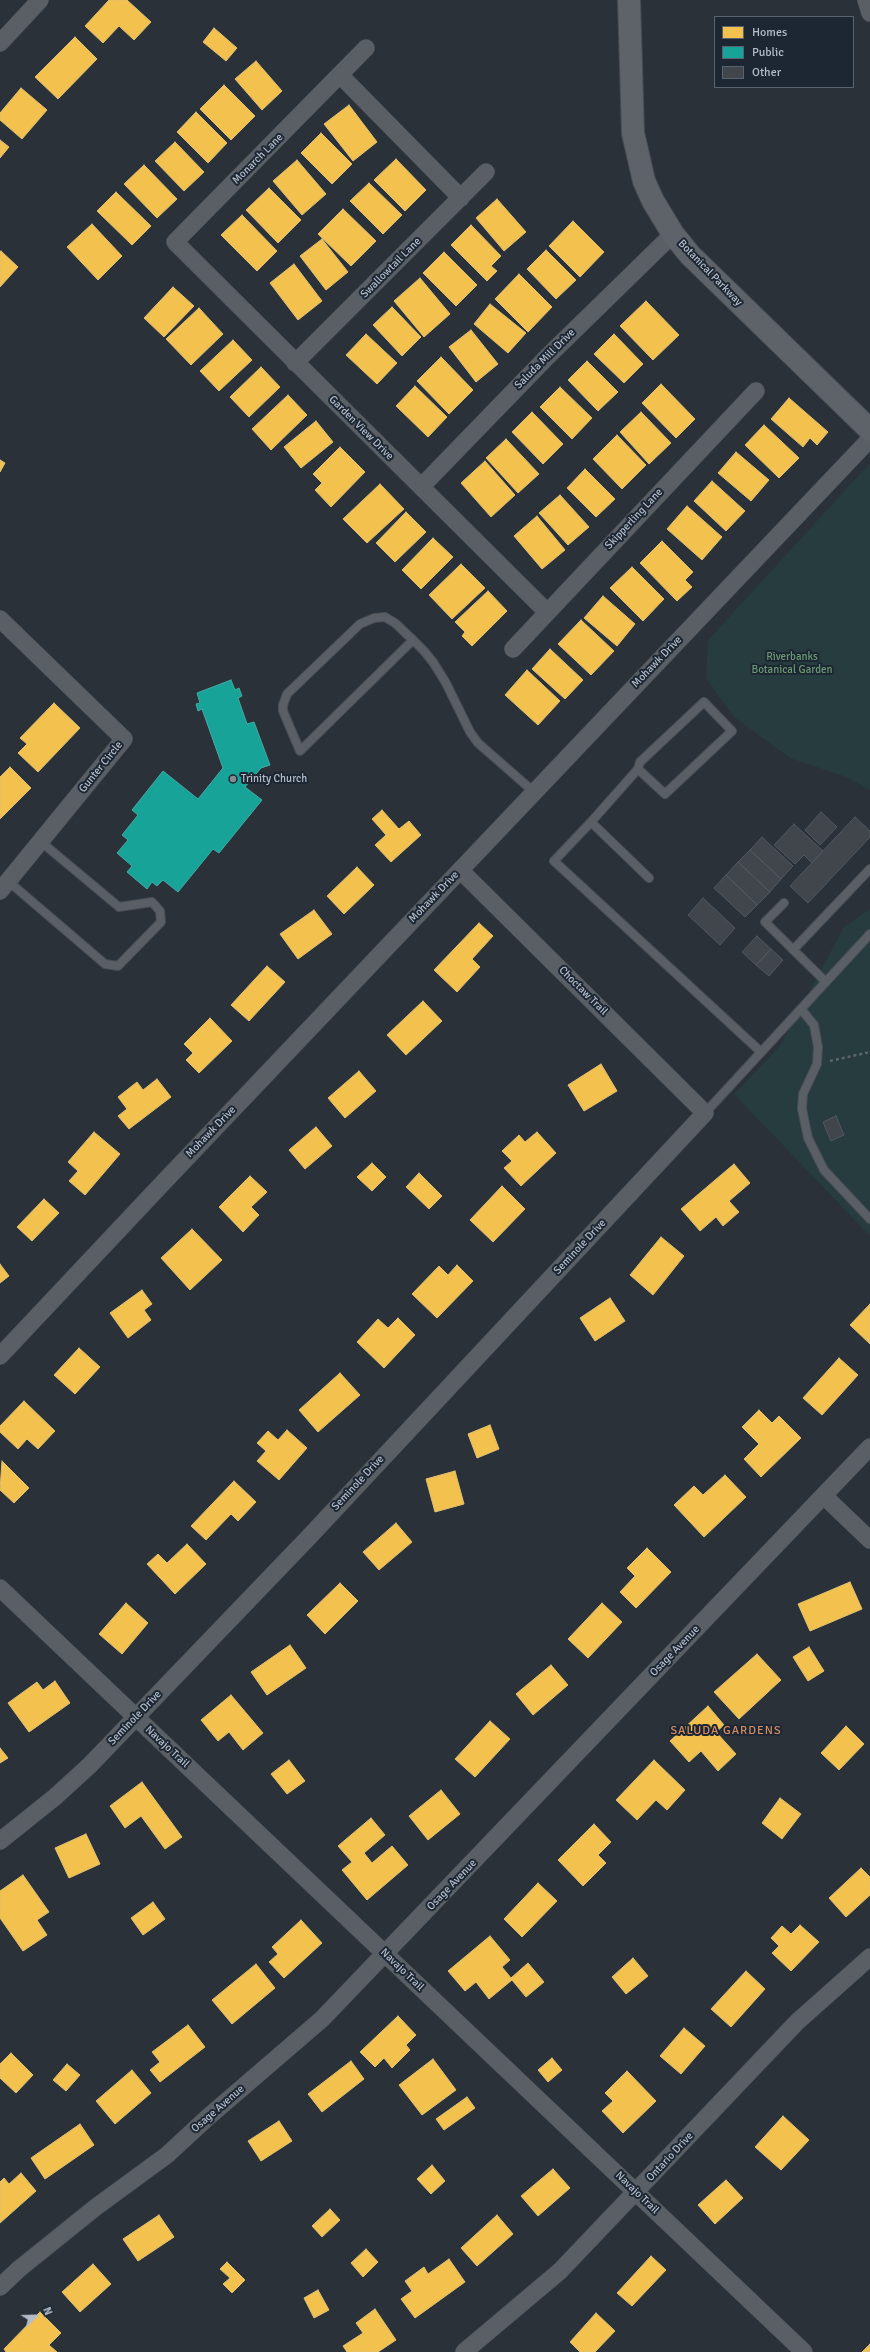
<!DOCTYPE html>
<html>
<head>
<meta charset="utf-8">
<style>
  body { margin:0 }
  #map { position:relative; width:870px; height:2352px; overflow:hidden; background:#2a3138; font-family:Signika,sans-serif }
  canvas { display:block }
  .legend { position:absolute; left:714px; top:16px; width:140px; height:72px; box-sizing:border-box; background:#1d2733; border:1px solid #59636f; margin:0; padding:5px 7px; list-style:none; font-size:12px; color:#b4bdc9 }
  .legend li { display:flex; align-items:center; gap:8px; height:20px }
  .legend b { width:20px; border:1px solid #59636f }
  .north { position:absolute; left:16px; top:2296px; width:40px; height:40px; -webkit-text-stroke:3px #1d2733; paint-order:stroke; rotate:67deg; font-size:11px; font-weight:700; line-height:16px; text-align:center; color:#b4bdc9 }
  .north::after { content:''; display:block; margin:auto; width:14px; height:18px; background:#b4bdc9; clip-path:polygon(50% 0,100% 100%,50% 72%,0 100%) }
</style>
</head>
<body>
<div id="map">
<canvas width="870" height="2352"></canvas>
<ul class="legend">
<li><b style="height:11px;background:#f2c14e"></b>Homes</li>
<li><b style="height:11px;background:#17a398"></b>Public</li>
<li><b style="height:11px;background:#41464d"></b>Other</li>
</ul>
<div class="north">N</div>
</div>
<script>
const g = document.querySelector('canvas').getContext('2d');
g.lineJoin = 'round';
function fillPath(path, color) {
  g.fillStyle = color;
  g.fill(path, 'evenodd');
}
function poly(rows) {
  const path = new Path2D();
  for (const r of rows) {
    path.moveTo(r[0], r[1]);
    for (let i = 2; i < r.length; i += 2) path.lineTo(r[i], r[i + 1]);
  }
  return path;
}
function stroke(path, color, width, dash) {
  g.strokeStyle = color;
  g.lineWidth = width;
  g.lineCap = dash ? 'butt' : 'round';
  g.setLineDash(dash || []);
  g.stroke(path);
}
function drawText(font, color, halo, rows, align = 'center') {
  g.font = font + ' Signika,sans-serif';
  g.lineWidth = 4;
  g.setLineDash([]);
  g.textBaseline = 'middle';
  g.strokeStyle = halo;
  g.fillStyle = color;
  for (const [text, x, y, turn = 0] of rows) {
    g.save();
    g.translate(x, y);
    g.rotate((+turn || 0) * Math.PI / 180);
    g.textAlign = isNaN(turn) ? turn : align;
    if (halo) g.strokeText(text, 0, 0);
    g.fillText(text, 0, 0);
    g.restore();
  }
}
fillPath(poly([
  [870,463,870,790,849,778,790,758,734,717,706,678,708,640],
  [870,909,870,1236,734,1094,780,1046,844,927]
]), '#273c3e');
const homes = poly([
  [109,0,127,0,151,22,134,40,119,26,103,43,85,26,109,0],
  [214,28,237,48,226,61,203,42,214,28],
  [75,37,97,59,58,99,35,77,75,37],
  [256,61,282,91,262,110,235,79,256,61],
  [224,85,255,116,231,140,200,109,224,85],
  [21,88,47,110,22,139,0,120,0,113,21,88],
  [349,105,377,142,353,161,324,124,349,105],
  [196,112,227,143,208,163,177,132,196,112],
  [321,133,352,164,332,184,301,153,321,133],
  [0,140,9,147,0,158,0,140],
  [175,142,204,172,184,191,155,161,175,142],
  [396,159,426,190,405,211,374,180,396,159],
  [297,160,326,194,302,215,273,181,297,160],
  [144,165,177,199,157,218,124,184,144,165],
  [369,183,402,215,383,234,350,201,369,183],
  [269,188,301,220,278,243,246,210,269,188],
  [116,192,151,226,132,245,97,211,116,192],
  [497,199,526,232,504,251,476,218,497,199],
  [343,209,376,241,351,266,318,234,343,209],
  [242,215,277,251,257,271,221,235,242,215],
  [573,221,604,252,580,277,549,246,573,221],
  [92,224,122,256,98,280,67,247,92,224],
  [471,225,501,256,491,266,497,271,487,281,451,245,471,225],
  [322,239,348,272,326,290,300,256,322,239],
  [546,250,576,280,556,299,527,269,546,250],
  [1,251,18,267,0,287,0,252,1,251],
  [444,252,477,285,456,306,423,273,444,252],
  [294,264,322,301,298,320,270,283,294,264],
  [519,274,552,307,528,332,495,299,519,274],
  [420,278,450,314,424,337,394,301,420,278],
  [173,287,194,306,164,337,144,318,173,287],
  [646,301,679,335,653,360,620,326,646,301],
  [490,304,526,333,508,353,474,324,490,304],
  [392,307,421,337,402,356,373,325,392,307],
  [199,308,223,334,191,365,166,339,199,308],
  [471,330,498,364,476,382,449,347,471,330],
  [366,334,397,363,377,384,346,355,366,334],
  [614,334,643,364,624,383,594,354,614,334],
  [233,340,252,360,219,391,200,371,233,340],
  [441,357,473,390,449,414,417,381,441,357],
  [587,361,618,392,598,411,568,380,587,361],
  [261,367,280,387,249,417,230,397,261,367],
  [661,384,695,419,676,438,642,403,661,384],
  [415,386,447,417,428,437,396,406,415,386],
  [560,387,592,418,572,439,540,407,560,387],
  [288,395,307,415,271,450,252,429,288,395],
  [789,398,828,432,817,445,810,438,803,447,771,419,789,398],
  [532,412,563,444,543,464,512,432,532,412],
  [641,412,671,443,649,464,620,432,641,412],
  [316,421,333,442,301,468,284,447,316,421],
  [764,425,799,458,779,478,745,445,764,425],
  [617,435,646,465,622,489,593,459,617,435],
  [506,439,539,474,518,493,486,458,506,439],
  [340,447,365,472,331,507,315,490,322,483,313,474,340,447],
  [736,452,769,480,751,501,718,473,736,452],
  [0,460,5,463,0,472,0,460],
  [485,461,515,495,491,517,461,483,485,461],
  [585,469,615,499,596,517,567,488,585,469],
  [712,481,745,511,726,531,694,501,712,481],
  [380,484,404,509,367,543,343,519,380,484],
  [560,495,589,527,568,545,539,513,560,495],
  [687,506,722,537,702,560,667,529,687,506],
  [406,512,426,532,395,562,376,543,406,512],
  [537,516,565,550,542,569,514,536,537,516],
  [433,538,453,557,421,589,402,570,433,538],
  [662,541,693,572,685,580,692,587,677,601,640,563,662,541],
  [461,564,485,588,452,619,429,595,461,564],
  [632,567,664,599,643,621,610,588,632,567],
  [488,591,507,611,472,646,462,636,465,632,455,622,488,591],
  [603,596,635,624,617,646,584,618,603,596],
  [581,620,614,651,591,675,558,644,581,620],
  [550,649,583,680,565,699,532,669,550,649],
  [527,670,560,701,538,725,505,695,527,670],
  [54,703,80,728,38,772,18,753,27,744,20,738,54,703],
  [10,767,31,788,0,819,0,777,10,767],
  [382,810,399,829,409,821,421,835,391,862,375,845,386,835,372,819,382,810],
  [357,867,374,885,344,914,327,896,357,867],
  [314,910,332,934,298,959,280,934,314,910],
  [479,923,493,936,472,959,480,967,457,992,434,970,479,923],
  [267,966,285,982,249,1021,231,1005,267,966],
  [423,1001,442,1021,406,1055,387,1035,423,1001],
  [210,1018,232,1041,199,1073,186,1060,193,1053,184,1044,210,1018],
  [601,1064,617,1091,584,1111,568,1085,601,1064],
  [359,1071,376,1091,345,1118,328,1098,359,1071],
  [157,1079,171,1097,129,1129,118,1116,127,1109,118,1097,137,1082,143,1090,157,1079],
  [316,1127,332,1146,305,1169,289,1150,316,1127],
  [94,1132,120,1154,85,1195,69,1181,78,1171,68,1162,94,1132],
  [537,1132,556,1153,521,1186,504,1168,512,1161,502,1151,519,1135,525,1142,537,1132],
  [372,1163,386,1177,372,1191,357,1177,372,1163],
  [734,1164,750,1183,729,1201,739,1212,723,1226,716,1217,700,1231,681,1209,734,1164],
  [419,1173,442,1196,429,1209,406,1187,419,1173],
  [250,1176,267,1192,251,1207,259,1215,243,1232,219,1207,250,1176],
  [502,1186,525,1209,493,1242,470,1220,502,1186],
  [44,1199,59,1213,32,1241,17,1227,44,1199],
  [192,1229,222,1260,190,1290,161,1258,192,1229],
  [661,1237,684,1256,653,1295,630,1275,661,1237],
  [0,1264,9,1276,0,1283,0,1264],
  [457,1265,473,1281,437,1318,412,1294,439,1266,448,1275,457,1265],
  [142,1290,152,1304,144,1310,151,1320,128,1338,110,1313,142,1290],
  [610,1298,625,1321,595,1341,580,1318,610,1298],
  [870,1304,870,1344,850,1325,870,1304],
  [398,1318,415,1335,384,1368,357,1342,378,1319,388,1328,398,1318],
  [79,1348,100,1367,75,1394,54,1375,79,1348],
  [839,1358,858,1375,822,1415,803,1398,839,1358],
  [340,1373,360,1395,318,1432,299,1410,340,1373],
  [24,1401,55,1431,38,1449,27,1439,18,1449,0,1432,0,1426,24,1401],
  [759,1410,772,1423,779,1416,801,1438,761,1477,744,1459,759,1444,742,1427,759,1410],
  [490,1425,499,1449,477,1458,468,1434,490,1425],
  [287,1430,307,1448,279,1480,257,1461,266,1451,257,1443,268,1431,278,1440,287,1430],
  [2,1461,29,1488,14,1503,0,1490,2,1461],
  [455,1471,464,1504,435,1512,426,1479,455,1471],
  [725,1475,746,1497,704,1537,674,1505,694,1486,703,1495,725,1475],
  [234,1481,256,1502,238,1521,231,1514,206,1540,191,1526,234,1481],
  [396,1523,412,1542,379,1570,363,1552,396,1523],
  [187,1544,206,1564,175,1594,147,1564,158,1554,167,1563,187,1544],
  [647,1548,671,1572,636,1608,620,1592,635,1576,627,1568,647,1548],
  [850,1582,862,1609,810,1631,798,1604,850,1582],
  [340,1583,358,1601,325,1634,307,1615,340,1583],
  [126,1603,148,1623,122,1654,99,1634,126,1603],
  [602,1603,622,1622,588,1658,568,1639,602,1603],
  [290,1645,306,1668,267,1695,251,1672,290,1645],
  [809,1647,824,1671,808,1681,793,1657,809,1647],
  [757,1654,781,1680,739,1719,714,1692,757,1654],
  [551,1665,568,1685,533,1715,516,1694,551,1665],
  [55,1681,70,1703,29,1732,8,1703,37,1682,43,1690,55,1681],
  [231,1695,263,1733,243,1750,229,1732,218,1741,201,1720,231,1695],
  [708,1706,724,1725,716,1732,736,1754,718,1771,701,1751,689,1762,670,1741,708,1706],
  [490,1721,510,1739,475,1777,455,1759,490,1721],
  [846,1726,864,1744,839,1770,821,1753,846,1726],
  [0,1748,8,1758,0,1763,0,1748],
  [289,1760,305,1781,287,1794,271,1774,289,1760],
  [654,1760,685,1790,667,1810,656,1800,637,1820,616,1800,654,1760],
  [142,1782,182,1837,165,1849,141,1816,125,1828,110,1806,142,1782],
  [441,1790,460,1814,428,1840,409,1816,441,1790],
  [780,1798,801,1814,782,1839,762,1823,780,1798],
  [371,1818,385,1835,364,1853,372,1863,392,1846,408,1865,367,1900,342,1870,352,1862,338,1846,371,1818],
  [594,1824,611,1842,598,1855,606,1863,583,1886,558,1860,594,1824],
  [86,1834,100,1864,69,1878,55,1848,86,1834],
  [861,1868,870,1877,870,1895,846,1917,829,1898,861,1868],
  [23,1875,49,1912,37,1920,47,1935,23,1951,0,1918,0,1891,23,1875],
  [538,1883,557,1901,522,1937,504,1919,538,1883],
  [153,1902,165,1919,143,1935,131,1918,153,1902],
  [301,1920,322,1943,284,1978,269,1962,278,1954,272,1947,301,1920],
  [800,1925,819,1942,791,1971,772,1953,779,1946,771,1938,782,1926,791,1934,800,1925],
  [490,1936,510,1960,502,1967,511,1978,528,1963,544,1982,526,1997,512,1980,489,1999,476,1982,465,1991,448,1971,490,1936],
  [633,1958,648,1976,626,1994,612,1977,633,1958],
  [256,1964,275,1988,232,2024,212,2000,256,1964],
  [746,1971,765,1989,731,2027,711,2009,746,1971],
  [398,2016,416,2035,406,2045,410,2050,392,2068,384,2058,375,2067,360,2052,398,2016],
  [188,2025,205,2047,160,2082,150,2070,160,2062,152,2052,188,2025],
  [684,2028,705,2046,681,2074,660,2056,684,2028],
  [11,2053,33,2075,16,2093,0,2078,0,2064,11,2053],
  [552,2058,562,2070,548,2082,538,2070,552,2058],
  [433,2059,456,2090,422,2115,399,2085,433,2059],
  [351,2061,364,2079,322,2112,308,2094,351,2061],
  [67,2064,80,2075,66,2091,53,2080,67,2064],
  [132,2070,151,2093,115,2124,96,2101,132,2070],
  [627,2071,656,2101,623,2133,602,2111,613,2101,605,2093,627,2071],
  [467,2097,475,2108,444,2130,436,2119,467,2097],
  [783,2116,809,2140,781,2170,755,2147,783,2116],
  [279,2121,292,2141,261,2161,248,2141,279,2121],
  [80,2124,94,2145,45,2179,31,2158,80,2124],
  [432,2165,445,2181,431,2194,417,2179,432,2165],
  [553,2169,570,2188,538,2216,521,2196,553,2169],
  [21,2173,36,2191,0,2223,0,2182,4,2178,9,2184,21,2173],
  [726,2180,743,2198,715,2224,698,2205,726,2180],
  [330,2209,340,2220,322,2237,312,2226,330,2209],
  [159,2215,174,2237,138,2261,123,2239,159,2215],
  [497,2215,513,2234,477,2266,461,2248,497,2215],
  [366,2249,378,2262,363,2277,351,2263,366,2249],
  [651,2256,666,2270,632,2306,617,2293,651,2256],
  [449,2259,465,2282,415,2318,401,2299,412,2291,405,2281,424,2267,428,2274,449,2259],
  [227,2262,245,2280,232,2293,223,2284,230,2278,220,2269,227,2262],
  [93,2264,111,2284,80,2312,62,2292,93,2264],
  [318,2290,329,2310,314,2318,304,2298,318,2290],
  [375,2309,396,2340,378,2352,347,2352,343,2346,363,2333,356,2323,375,2309],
  [40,2312,61,2333,49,2345,57,2352,6,2352,4,2349,40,2312],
  [596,2313,615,2331,595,2352,580,2352,570,2342,596,2313],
  [870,2344,870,2352,862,2352,870,2344]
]);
fillPath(homes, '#f2c14e');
stroke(homes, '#dfc073', 1);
const public = poly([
  [231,680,235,690,239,688,242,696,238,698,247,724,254,722,270,765,261,768,245,787,262,800,219,853,213,849,178,892,163,880,157,886,152,882,147,889,127,872,132,866,117,853,128,840,122,835,138,815,132,810,163,771,198,799,223,768,202,709,198,711,196,704,200,703,197,693,231,680]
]);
fillPath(public, '#17a398');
stroke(public, '#46aba7', 1);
const building = poly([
  [821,812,837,827,820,845,805,830,821,812],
  [855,817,870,831,870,837,808,903,790,886,855,817],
  [794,824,823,851,812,863,804,855,795,864,774,845,794,824],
  [762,837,793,866,781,879,750,850,762,837],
  [750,850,781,879,770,892,738,862,750,850],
  [738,862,770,892,757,905,726,875,738,862],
  [726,875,757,905,745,917,714,888,726,875],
  [703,898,735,928,720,945,688,915,703,898],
  [757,936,771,949,756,965,742,952,757,936],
  [771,949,783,960,769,976,756,965,771,949],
  [836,1116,844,1135,831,1141,823,1122,836,1116]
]);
fillPath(building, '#41464d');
stroke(building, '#52585f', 1);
const lane = poly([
  [413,640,300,751,283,711,283,705,287,694,360,624,374,618,385,617,395,623,413,640,424,651,433,662,446,683,470,732,478,743,534,792],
  [591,822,638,769,665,794,732,731,704,702,640,762,638,769],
  [649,878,591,822,554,861,761,1052],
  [8,881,105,964,118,966,161,922,160,911,152,902,119,907,40,841],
  [784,903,765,922,826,982],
  [793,950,870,869],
  [801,1009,814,1025,818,1047,817,1064,803,1094,802,1109,808,1138,824,1170,870,1219],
  [705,1113,870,934]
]);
const street = poly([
  [866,0,870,13],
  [0,43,40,0],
  [366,48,175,242,547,612],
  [341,76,461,198],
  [295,363,486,172],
  [421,487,546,358,673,234],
  [0,619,124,739,0,891],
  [513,649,756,391],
  [0,1356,160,1186,870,439],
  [824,1496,870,1540],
  [0,1588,804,2352],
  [0,1841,55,1797,90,1765,309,1537,705,1113,460,870],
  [0,2287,19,2269,96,2207,167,2155,207,2118,322,2019,870,1447],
  [464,2352,560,2271,797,2022,870,1957]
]);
const secondary = poly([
  [629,0,633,133,644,181,653,201,673,234,690,255,870,430]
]);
stroke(lane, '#484d53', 10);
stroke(street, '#484d53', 18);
stroke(secondary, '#484d53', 24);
stroke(poly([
  [830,1061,870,1052]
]), '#5d646a', 2.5, [3, 3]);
stroke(lane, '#5a5f66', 8);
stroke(street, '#5a5f66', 17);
stroke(secondary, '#5e636a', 22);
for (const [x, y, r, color] of [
  [233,779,4,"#848c96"]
]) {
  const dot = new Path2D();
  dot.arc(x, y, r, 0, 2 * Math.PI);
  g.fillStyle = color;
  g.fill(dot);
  stroke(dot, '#1d2733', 1.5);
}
drawText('11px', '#b4bdc9', '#1d2733', [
  ["Monarch Lane",258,159,-45],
  ["Swallowtail Lane",391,268,-45],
  ["Botanical Parkway",710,273,46],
  ["Saluda Mill Drive",545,359,-45],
  ["Garden View Drive",361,428,45],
  ["Skipperling Lane",634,519,-47],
  ["Mohawk Drive",657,662,-46],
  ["Gunter Circle",101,767,-51],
  ["Mohawk Drive",434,897,-46],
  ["Choctaw Trail",583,991,45],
  ["Mohawk Drive",211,1132,-46],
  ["Seminole Drive",580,1247,-47],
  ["Seminole Drive",358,1483,-47],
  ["Osage Avenue",675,1651,-46],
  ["Seminole Drive",135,1718,-46],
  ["Navajo Trail",167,1747,43],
  ["Osage Avenue",452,1885,-46],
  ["Navajo Trail",402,1970,44],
  ["Osage Avenue",218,2109,-41],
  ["Ontario Drive",670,2157,-47],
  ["Navajo Trail",637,2193,44]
]);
drawText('11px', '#6b9a73', '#1d2733', [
  ["Riverbanks",792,657],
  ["Botanical Garden",792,670]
]);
drawText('11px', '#b4bdc9', '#1d2733', [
  ["Trinity Church",241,779]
], 'left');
g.letterSpacing = '1px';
drawText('12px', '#d48d63', '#1d2733', [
  ["SALUDA GARDENS",726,1731]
]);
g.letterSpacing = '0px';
</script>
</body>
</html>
